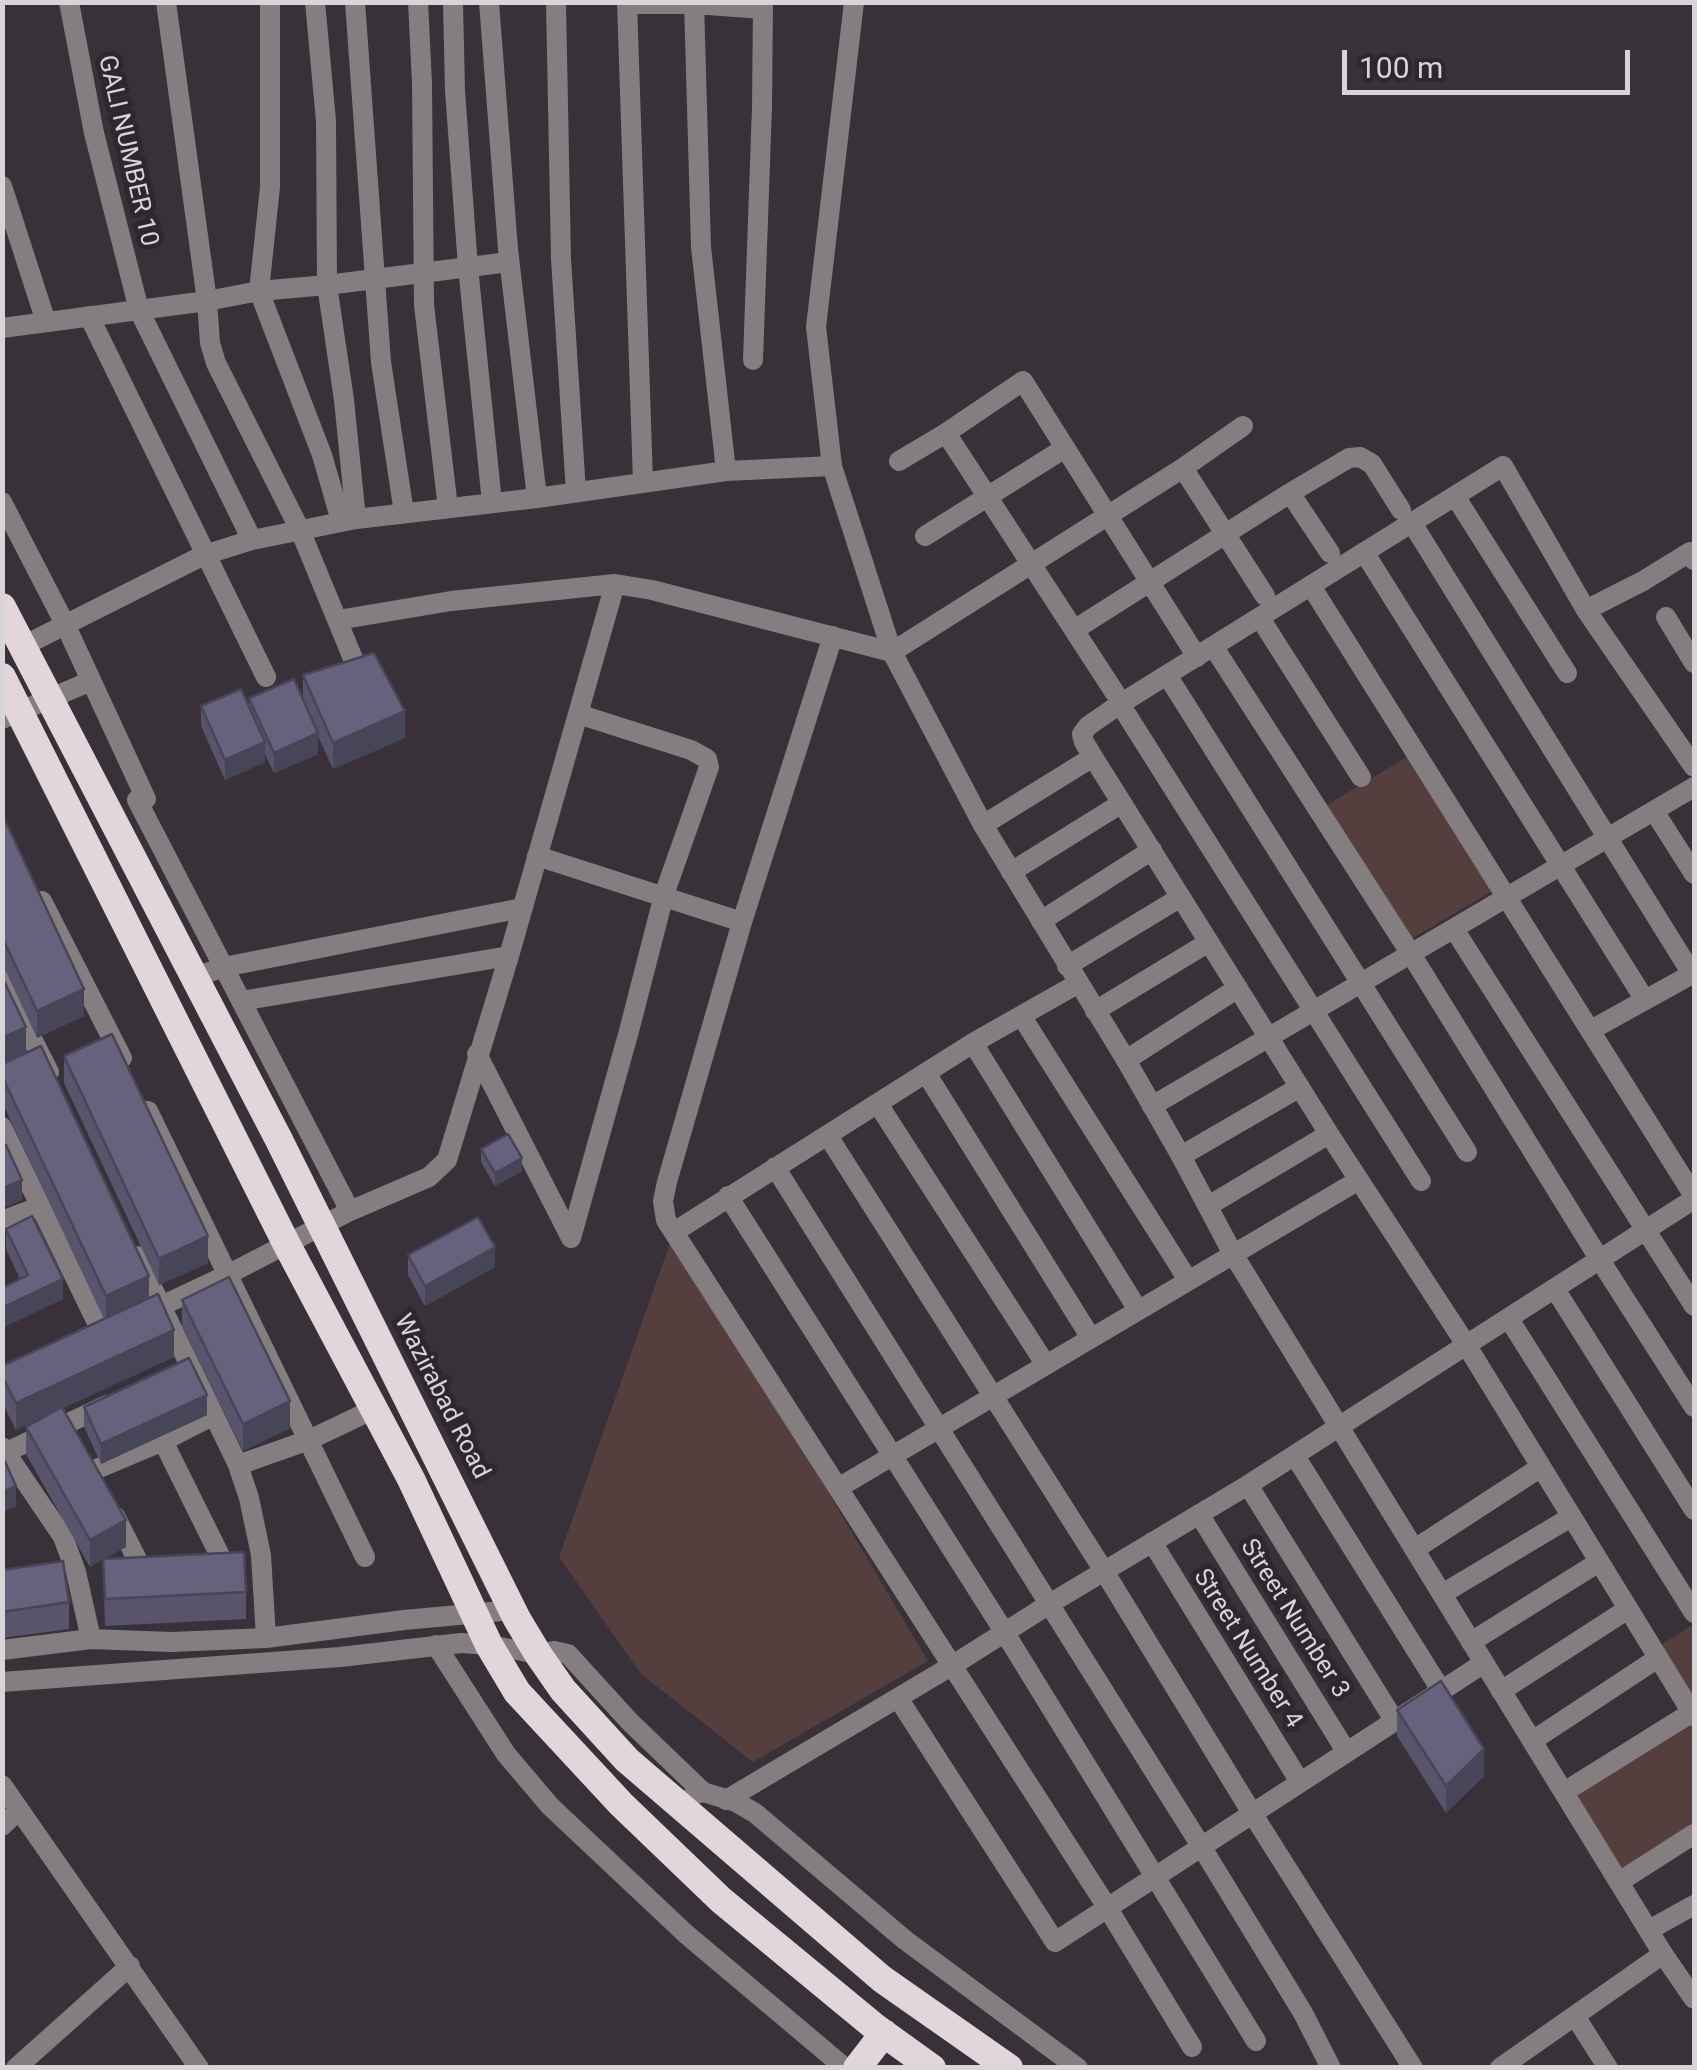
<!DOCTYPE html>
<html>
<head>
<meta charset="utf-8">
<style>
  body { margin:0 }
  #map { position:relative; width:1697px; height:2070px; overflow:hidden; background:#383139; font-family:Roboto,sans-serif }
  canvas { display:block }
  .frame { position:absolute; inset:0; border:5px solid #d8d4d8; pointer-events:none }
  .scale { position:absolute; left:1342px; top:50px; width:288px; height:45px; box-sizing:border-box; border:5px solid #d8d4d8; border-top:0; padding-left:12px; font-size:30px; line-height:35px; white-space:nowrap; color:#d8d4d8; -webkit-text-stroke:8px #2e272f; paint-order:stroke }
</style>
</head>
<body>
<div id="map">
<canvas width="1697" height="2070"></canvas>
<div class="frame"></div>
<div class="scale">100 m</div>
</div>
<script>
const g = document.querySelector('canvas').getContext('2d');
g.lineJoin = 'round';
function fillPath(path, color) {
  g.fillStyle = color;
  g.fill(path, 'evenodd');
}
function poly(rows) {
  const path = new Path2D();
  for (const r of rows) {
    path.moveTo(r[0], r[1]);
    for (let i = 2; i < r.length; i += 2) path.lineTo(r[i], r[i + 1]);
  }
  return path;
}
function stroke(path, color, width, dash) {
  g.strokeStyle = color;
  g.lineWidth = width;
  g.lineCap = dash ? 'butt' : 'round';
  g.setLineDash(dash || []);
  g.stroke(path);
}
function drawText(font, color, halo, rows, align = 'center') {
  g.font = font + ' Roboto,sans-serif';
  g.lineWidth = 10;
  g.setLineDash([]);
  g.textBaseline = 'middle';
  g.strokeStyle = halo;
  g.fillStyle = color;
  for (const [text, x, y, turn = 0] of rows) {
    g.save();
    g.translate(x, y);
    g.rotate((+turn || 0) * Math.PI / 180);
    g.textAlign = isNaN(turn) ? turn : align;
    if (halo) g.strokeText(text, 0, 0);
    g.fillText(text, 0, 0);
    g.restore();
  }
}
fillPath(poly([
  [1419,750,1504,884,1408,941,1322,808],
  [674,1232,928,1661,753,1762,641,1674,559,1557],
  [1694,1624,1694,1834,1619,1882,1564,1792,1692,1713,1653,1650]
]), '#543f3e');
stroke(poly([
  [69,2,94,133,139,310,252,540],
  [166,2,207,301,210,343,216,363,300,530,354,661],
  [270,2,270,187,259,291,322,455,341,521],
  [315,2,326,121,327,285,344,400,356,519],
  [355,2,381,362,404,513],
  [418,2,422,83,424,305,448,508],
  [453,2,455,91,468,267,492,503],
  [489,2,508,249,537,498],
  [556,2,561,259,576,492],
  [627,2,643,482],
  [694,2,701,247,726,471],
  [627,4,694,4,763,9],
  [2,186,46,322],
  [89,316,266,677],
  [2,328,207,301,259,291,327,285,509,262],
  [753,360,762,107,763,2],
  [946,433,1115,693],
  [899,461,946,433,1023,381,1197,657],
  [1183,468,1265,596],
  [1290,493,1330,553],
  [1455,496,1567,673],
  [2,502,65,624,146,799,137,800,350,1211],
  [1412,523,1692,974],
  [925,536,1065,448],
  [1364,552,1645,1000],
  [1311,586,1694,1196],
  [1586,610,1643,581,1690,552,1694,560],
  [1666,617,1694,663],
  [1260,618,1361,777],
  [338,620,451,601,615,584,652,590,892,652,1183,468,1243,426],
  [1074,630,1290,493,1349,458,1360,457,1372,464,1401,510],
  [833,636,742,922,667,1182,663,1201,666,1220,1107,1907,1192,2047],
  [23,646,204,555,252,540,356,519,537,498,726,471,832,466],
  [1213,646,1411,954,1600,1260,1694,1407],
  [1167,675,1467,1152],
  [1120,704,1421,1181],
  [2,719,91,681],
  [1694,767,1586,610,1503,466,1120,704,1088,726,1082,734,1084,742,1093,757,1329,1134,1467,1346,1694,1716],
  [1654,811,1694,874],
  [983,825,1093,757],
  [537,856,742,922],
  [1011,872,1122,803],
  [42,901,122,1058],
  [1041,921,1152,850],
  [1454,929,1694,1306],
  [1067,966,1181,897],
  [195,977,224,967,522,908],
  [2,980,49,1072],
  [241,1001,509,956],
  [1095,1011,1209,942],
  [1022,1017,1188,1280],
  [1591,1030,1694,973],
  [973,1043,1138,1310],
  [477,1054,571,1238],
  [1126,1060,1238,988],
  [926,1073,1091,1338],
  [878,1104,1046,1365],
  [1152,1106,1694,787],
  [148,1111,365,1557],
  [2,1127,102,1333],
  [828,1136,1104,1571,1252,1813,1413,2068],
  [1181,1156,1300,1087],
  [775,1167,1201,1846,1303,2013,1331,2068],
  [728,1196,1005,1633,1256,2041],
  [1208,1206,1329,1134],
  [2,1221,41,1206],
  [674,1232,973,1043,1077,984],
  [571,1238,629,1031,664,895,709,767,707,759,691,750,578,714],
  [137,1256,238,1465,249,1498,261,1555,266,1638],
  [1555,1289,1694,1510],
  [138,1317,229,1274,350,1211,429,1177,447,1160,509,956,615,584],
  [1509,1319,1694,1613],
  [163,1441,214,1415],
  [2,1447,63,1537,76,1572,91,1639],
  [2,1454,107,1405],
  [1295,1456,1441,1690],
  [238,1465,309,1440,374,1409],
  [92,1471,163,1441,228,1572],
  [1248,1485,1394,1720],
  [838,1488,1359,1180],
  [1199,1514,1346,1751],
  [115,1516,146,1577],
  [1152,1542,1300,1782],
  [1415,1549,1541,1467],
  [1442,1594,1571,1517],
  [1471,1642,1599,1562],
  [2,1650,91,1639,171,1642,266,1638,404,1620,513,1610],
  [1501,1691,1628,1609],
  [898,1698,1055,1942,1484,1663],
  [1532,1741,1658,1658],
  [1564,1792,1694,1711],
  [726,1800,953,1665,1051,1603,1248,1485,1694,1199],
  [2,1826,19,1810],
  [1619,1882,1694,1834],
  [1649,1930,1694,1905],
  [1575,2016,1608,2068],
  [16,2068,130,1966],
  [1500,2068,1663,1954]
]), '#847e80', 20);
stroke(poly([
  [854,2,816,327,832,466,892,652,983,825,1126,1060,1181,1156,1233,1254,1663,1954,1694,1999],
  [436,1645,506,1754,550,1806,686,1934,845,2068],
  [2,1682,340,1657,461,1643,489,1645,538,1654,554,1651,568,1654,630,1722,703,1792],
  [2,1785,199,2068],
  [693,1795,703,1792,736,1802,755,1813,905,1940,1078,2068]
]), '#847e80', 20);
stroke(poly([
  [2,607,278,1138,517,1619,538,1654,563,1690,627,1760,882,1979,1009,2068],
  [2,677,286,1243,411,1479,489,1645,517,1692,621,1804,721,1900,875,2027,932,2068],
  [857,2068,884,2033]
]), '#e2d6da', 28);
fillPath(poly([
  [303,675,405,738,333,769,318,736,318,754,274,773,265,754,265,762,225,780,201,726,201,706,249,707,249,698,303,700],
  [2,814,84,1016,37,1038,2,963],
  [2,977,26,1054,149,1298,174,1357,63,1408,126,1547,103,1559,246,1592,246,1619,105,1626,103,1559,90,1567,26,1454,26,1427,44,1417,16,1430,2,1402,2,1366,104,1319,2,1102],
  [64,1056,208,1263,159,1285,64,1083],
  [481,1149,522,1171,495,1186,481,1162],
  [6,1229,63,1299,2,1328,2,1288,20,1279,6,1249],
  [408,1255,495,1267,425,1306,408,1275],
  [182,1300,290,1428,243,1451,182,1327],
  [84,1407,207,1415,101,1464,84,1427],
  [2,1570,69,1602,69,1629,2,1638],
  [1397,1710,1484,1776,1446,1813,1397,1736]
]), '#58546c');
fillPath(poly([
  [405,711,405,738,333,769,333,743],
  [318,733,318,754,274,773,274,753],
  [265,742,265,762,225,780,225,760],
  [84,989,84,1016,37,1038,37,1011],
  [26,1027,26,1054,2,1065,2,1038],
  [522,1158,522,1171,495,1186,495,1173],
  [22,1180,22,1200,2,1209,2,1189],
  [208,1236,208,1263,159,1285,159,1259],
  [495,1247,495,1267,425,1306,425,1286],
  [149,1276,149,1302,106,1323,106,1296],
  [63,1279,63,1299,2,1328,2,1308],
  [174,1330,174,1357,16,1430,16,1403],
  [207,1395,207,1415,101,1464,101,1444],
  [290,1401,290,1428,243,1451,243,1424],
  [16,1486,16,1507,2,1512,2,1492],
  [126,1520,126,1547,90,1567,90,1540],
  [1484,1749,1484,1776,1446,1813,1446,1786]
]), '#474558');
const building = poly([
  [374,653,405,711,333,743,303,675,374,653],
  [294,679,318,733,274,753,249,698,294,679],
  [241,689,265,742,225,760,201,706,241,689],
  [2,814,84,989,37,1011,2,937,2,814],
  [2,977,26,1027,2,1038,2,977],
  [112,1034,208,1236,159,1259,64,1056,112,1034],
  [41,1046,149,1276,106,1296,2,1076,2,1064,41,1046],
  [508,1134,522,1158,495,1173,481,1149,508,1134],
  [6,1145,22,1180,2,1189,2,1146,6,1145],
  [32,1216,63,1279,2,1308,2,1288,28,1275,6,1229,32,1216],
  [478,1217,495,1247,425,1286,408,1255,478,1217],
  [229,1277,290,1401,243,1424,182,1300,229,1277],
  [158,1294,174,1330,16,1403,2,1376,2,1366,158,1294],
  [189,1358,207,1395,101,1444,84,1407,189,1358],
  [62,1407,126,1520,90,1540,26,1427,62,1407],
  [2,1455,16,1486,2,1492,2,1455],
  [244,1552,246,1592,105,1599,103,1559,244,1552],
  [63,1561,69,1602,2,1612,2,1570,63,1561],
  [1441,1681,1484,1749,1446,1786,1397,1710,1441,1681]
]);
fillPath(building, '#66627d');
stroke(building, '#474558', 2.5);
drawText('25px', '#d8d4d8', '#2e272f', [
  ["GALI NUMBER 10",127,151,77],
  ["Wazirabad Road",441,1397,63],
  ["Street Number 3",1294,1619,58],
  ["Street Number 4",1247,1649,58]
]);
</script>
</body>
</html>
